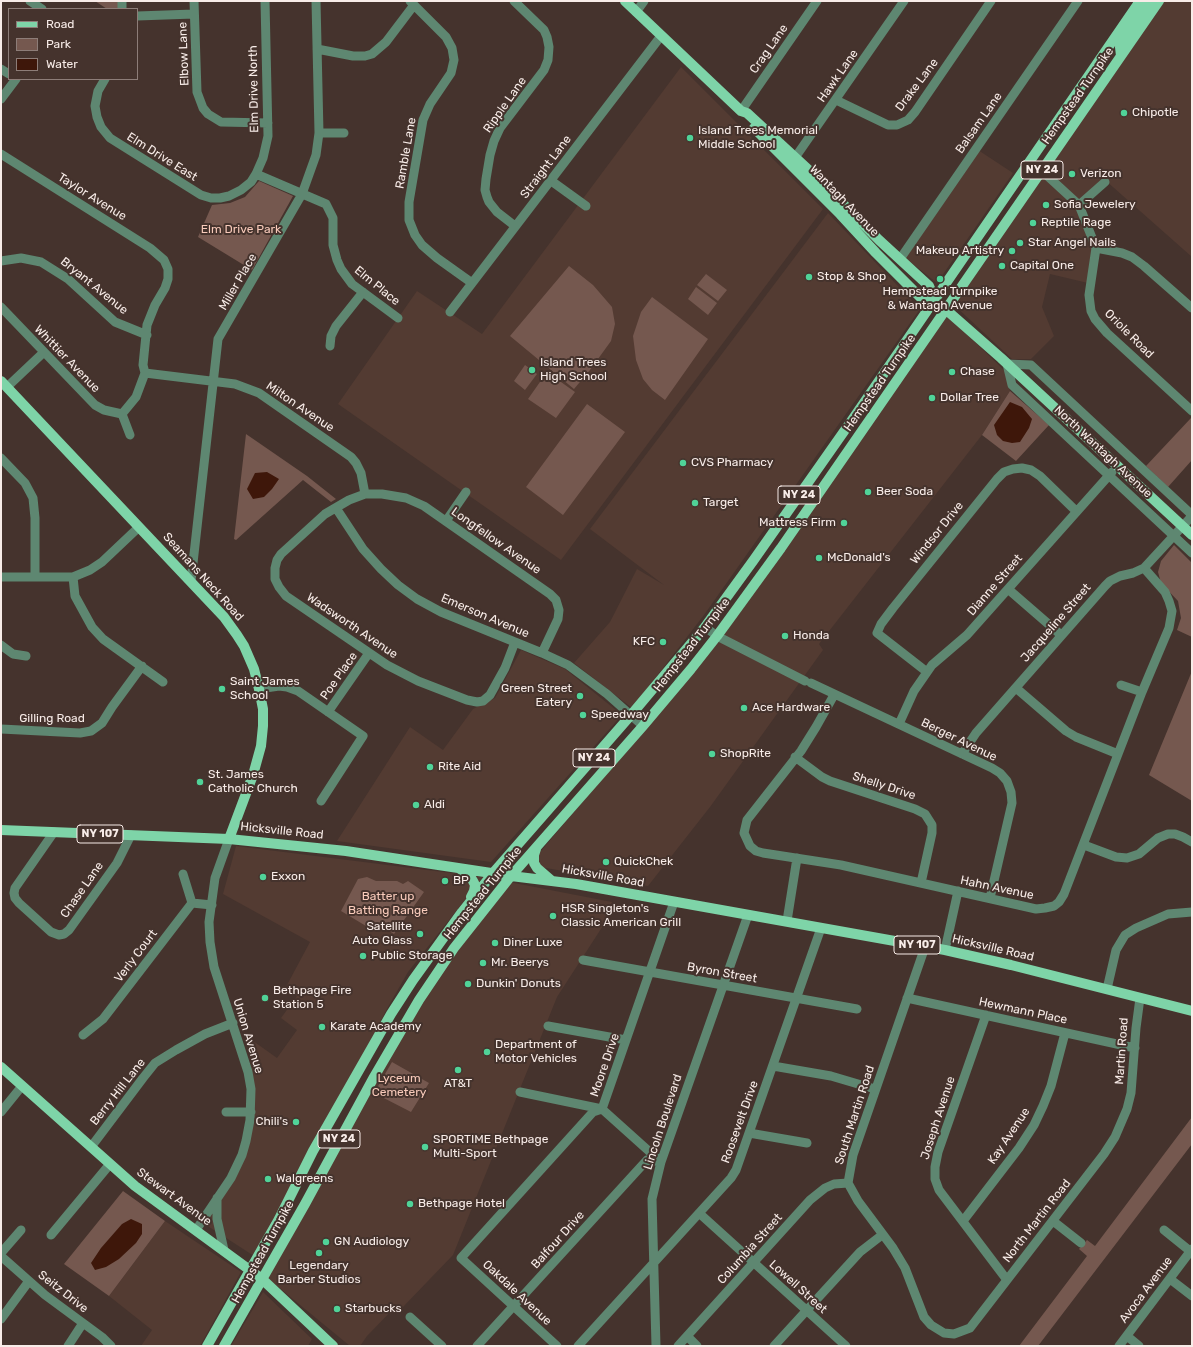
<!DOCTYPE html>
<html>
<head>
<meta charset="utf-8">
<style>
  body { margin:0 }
  #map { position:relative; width:1193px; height:1347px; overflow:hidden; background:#45332d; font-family:Rubik,sans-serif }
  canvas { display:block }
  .frame { position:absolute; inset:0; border:2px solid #f8ece8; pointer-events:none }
  .legend { position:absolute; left:8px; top:8px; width:130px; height:72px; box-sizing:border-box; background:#45332d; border:1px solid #8d7d78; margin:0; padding:5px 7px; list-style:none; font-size:12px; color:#f8ece8 }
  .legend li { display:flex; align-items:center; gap:8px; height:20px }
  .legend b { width:20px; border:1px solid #8d7d78 }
</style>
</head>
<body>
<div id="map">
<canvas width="1193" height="1347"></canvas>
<div class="frame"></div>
<ul class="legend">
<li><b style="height:5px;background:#7ed4a8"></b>Road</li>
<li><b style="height:11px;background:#75584f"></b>Park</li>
<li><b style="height:11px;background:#3e170a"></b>Water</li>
</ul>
</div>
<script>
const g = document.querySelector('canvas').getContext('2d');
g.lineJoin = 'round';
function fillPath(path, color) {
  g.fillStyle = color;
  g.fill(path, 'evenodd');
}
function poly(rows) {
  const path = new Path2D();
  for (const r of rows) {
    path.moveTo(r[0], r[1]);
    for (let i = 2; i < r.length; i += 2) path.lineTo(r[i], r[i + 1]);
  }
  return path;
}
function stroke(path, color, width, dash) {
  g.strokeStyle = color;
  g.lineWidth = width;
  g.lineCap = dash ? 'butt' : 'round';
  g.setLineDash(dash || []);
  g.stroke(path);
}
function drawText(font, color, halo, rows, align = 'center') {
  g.font = font + ' Rubik,sans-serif';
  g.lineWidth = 4;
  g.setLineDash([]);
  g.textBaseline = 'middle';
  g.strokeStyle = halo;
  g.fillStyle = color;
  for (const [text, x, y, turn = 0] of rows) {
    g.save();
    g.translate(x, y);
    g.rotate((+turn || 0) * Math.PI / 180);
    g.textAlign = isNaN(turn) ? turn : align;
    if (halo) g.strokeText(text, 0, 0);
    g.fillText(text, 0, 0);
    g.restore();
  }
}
fillPath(poly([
  [1160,1,1192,1,1192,257,1105,180,1079,203,1093,245,1088,283,1050,274,1042,307,1054,336,1031,359,1012,359,953,304],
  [681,67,823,209,561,560,338,404,417,291,482,334],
  [978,150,1013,173,937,283,904,257],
  [828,213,920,309,704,615,632,708,574,663,610,622,637,569,664,585,590,529],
  [946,314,1007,373,1010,391,982,435,819,644,823,650,710,807,648,886,529,865,724,635],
  [521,650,565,669,622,715,491,862,337,841,410,727,443,750,473,709,495,698],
  [236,846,483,877,408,972,388,1007,313,1151,254,1256,203,1223,246,1151,253,1096,249,1038,277,1058,297,1030,281,1018,297,996,288,990,287,985,310,942,223,894],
  [509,882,612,902,608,918,557,997,453,1255,402,1308,398,1304,367,1336,360,1346,350,1346,266,1277,414,1010],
  [165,1221,241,1272,200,1346,141,1346,152,1330,109,1296],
  [263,1292,312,1339,308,1346,231,1346]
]), '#533b32');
fillPath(poly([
  [95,1,121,1,121,9,107,9],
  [259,181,293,196,252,270,198,237,212,205,230,203,245,197],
  [569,266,593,285,612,307,615,324,611,341,590,370,574,389,510,336],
  [706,274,727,290,718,301,697,285],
  [696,287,717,303,708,315,688,299],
  [652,297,708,339,665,400,652,390,643,379,636,360,633,336,641,312],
  [525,365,537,374,525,390,514,381],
  [547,372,575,392,556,418,528,399],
  [1010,391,1049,425,1016,461,982,435],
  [587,404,625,432,563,515,526,487],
  [1191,418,1192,420,1192,460,1168,487,1146,466],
  [246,434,307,476,336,499,331,502,303,480,236,540,234,539],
  [1174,545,1192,563,1192,637,1177,630,1181,618,1178,601,1161,583,1158,572,1161,561],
  [1192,671,1192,801,1149,775],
  [367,877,376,881,397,881,403,884,408,881,424,892,394,934,371,920,366,926,341,911,358,879],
  [392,1062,429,1083,411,1112,374,1093],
  [1192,1117,1192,1144,1038,1346,1019,1346,1087,1256,1079,1249,1087,1240,1095,1246],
  [123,1191,165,1221,109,1296,64,1264]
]), '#75584f');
fillPath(poly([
  [1010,402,1022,407,1032,419,1029,428,1020,442,1012,443,1003,441,997,435,994,425],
  [267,472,279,479,272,489,264,497,253,499,247,489,255,473],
  [131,1219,142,1224,142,1234,136,1243,119,1259,106,1267,95,1270,91,1263,101,1248,122,1224]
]), '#3e170a');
stroke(poly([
  [30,1,42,9],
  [122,1,122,9],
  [194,1,197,92,203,108,208,114,221,122,268,123],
  [410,1,446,37,452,48,454,60,451,73,430,104,423,120,409,202,409,220,415,235,422,245,437,258,472,283],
  [514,1,544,30,547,37,549,47,548,60,544,70,500,128,494,141,490,155,486,179,485,190,487,197,489,202,497,212,515,226],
  [636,12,644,1],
  [137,16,194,14],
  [317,49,353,56,365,56,372,54,386,42,414,5],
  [1,69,9,74],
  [105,79,98,91,95,106,97,117,101,127,110,138,201,195,211,198,220,198,229,196,241,190,251,182,256,174,263,158,268,136,265,1],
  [1,99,16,79],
  [836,100,888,125,897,125,908,120,915,112,991,1],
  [741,111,817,1],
  [319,133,344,133],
  [1,154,150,248,164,260,168,269,168,279,165,288,155,305,147,325,143,365,145,373,136,397,122,414],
  [792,162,904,1],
  [1029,162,1042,171,1079,205,1096,248,1089,295,1091,311,1095,319,1107,333,1192,411],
  [256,174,326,204,333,218,333,245,337,260,341,269,352,284,398,318],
  [550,180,586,206],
  [1079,205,1105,182],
  [1096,248,1122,253,1132,257,1144,266,1192,308],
  [900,259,1078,1],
  [1,261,21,258,41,262,68,279,115,322,147,335],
  [1,307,95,405,104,410,122,414],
  [450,312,661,36],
  [330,346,331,336,336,326,363,292],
  [145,373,235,384,259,393,351,457,356,463,361,473,365,494],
  [7,387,44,352],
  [122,414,130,435],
  [1,458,25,483,33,498,35,518,35,577],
  [336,508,363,549,381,569,398,585,417,599,441,612,542,653,568,665,607,694,643,726],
  [1192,515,1031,365,1007,364,1012,385,1192,553],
  [446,521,466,492],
  [1,577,73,577,90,570,102,562,139,527],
  [73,577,75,596,92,627,103,639,163,682],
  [191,581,218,339,302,194,316,155,319,133,316,1],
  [1008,589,1061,635],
  [705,627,717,636,805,681],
  [515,642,505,668,490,695,483,701,477,702,467,700,418,681,387,665,286,596,279,587,275,579,275,568,277,560,281,554,325,514,349,500,365,494,382,494,406,498,424,506,550,594,556,600,559,610,558,619,542,653],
  [1,645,13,654,26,656],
  [927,672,877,633,881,624,893,608,997,479,1004,472,1013,469,1022,468,1031,470,1040,476,1076,511],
  [811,683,992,768,1000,773,1007,781,1011,792,1012,803,990,898],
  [1121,685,1142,692],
  [1016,688,1066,731,1076,737,1118,754],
  [259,689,279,686,287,687,298,691,363,736,321,801],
  [834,695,816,727,801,751,747,820,744,833,750,846,756,851,763,853,841,865,1036,909,1045,908,1054,906,1059,902,1064,894,1142,692,1169,628,1172,611,1169,601,1165,592,1144,568],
  [328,712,369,653],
  [899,724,914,691,932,665,967,635,1112,472],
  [1,729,80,733,91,731,102,723,112,707,142,666],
  [962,754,976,733,1105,586,1110,581,1120,576,1133,573,1144,568,1192,516],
  [795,757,822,777,830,781,915,809,925,814,932,825,932,833,921,883],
  [54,832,15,888,14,893,15,898,19,903,51,932,59,935,64,934,69,930,117,863,131,835],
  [1084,845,1116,857,1127,858,1139,854,1158,838,1168,834,1175,834,1183,837,1192,842],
  [183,874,192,903],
  [787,921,797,858],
  [925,947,853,1155,848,1183,858,1201,893,1248,905,1268,924,1317,931,1325,944,1333,954,1334,970,1328,1104,1154,1115,1137,1127,1109,1131,1093,1136,1028,1140,998],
  [945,950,958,891],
  [583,960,857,1009],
  [1107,989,1116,950,1125,935,1136,928,1168,914,1192,912],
  [907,998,1135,1048],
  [986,1015,938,1152,935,1167,935,1179,939,1190,1007,1280],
  [548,1026,626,1040],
  [83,1035,103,1019,113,1006,192,903,212,905],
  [773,1066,831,1076,875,1089],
  [520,1092,602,1109,661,1162],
  [1,1112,22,1086],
  [226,1112,251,1112],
  [749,1133,807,1143],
  [91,1147,143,1078,155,1063,176,1050,205,1034,233,1023],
  [217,1198,217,1219,224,1250],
  [699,1213,846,1346],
  [963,1221,1019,1148,1034,1125,1043,1106,1051,1086,1065,1033],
  [1053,1221,1081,1243],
  [196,1230,231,1178,242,1155,246,1141,250,1120,251,1089,248,1072,214,967,210,942,209,922,215,878,229,839],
  [1164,1230,1190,1251],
  [51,1235,110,1164],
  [1,1253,21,1230],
  [1,1256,45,1295,102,1337,111,1346],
  [1170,1279,1192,1296],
  [410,1317,442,1346],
  [1,1319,29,1281],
  [687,1336,697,1346],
  [1127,1336,1139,1346],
  [68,1346,83,1323],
  [477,1346,647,1160,661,1162],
  [557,1346,461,1258,593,1112,602,1109,674,902],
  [578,1346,731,1178,736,1170,821,928],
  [656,1346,652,1199,661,1162,748,915],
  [678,1346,810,1200,825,1188,834,1184,848,1183],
  [774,1346,860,1252,882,1235],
  [1119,1346,1192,1249]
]), '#5e8771', 9);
stroke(poly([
  [625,1,741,111,747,113,813,174,879,240,929,286,935,300,1001,358,1192,535],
  [1121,56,1120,47,1122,41,1149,1],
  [754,128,840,214,876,253,920,297,935,300],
  [1,381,224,617,237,635,244,646,254,669,259,689,263,709,263,726,261,746,253,775,229,839],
  [1,830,229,839,346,851,511,876,576,884,945,950,1011,965,1192,1011],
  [536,849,534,855,534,863,537,868,552,881],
  [460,869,470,876,473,881,475,885,474,891,471,897],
  [1,1067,135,1186,262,1279,333,1346],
  [207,1346,279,1219,313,1151,391,1014,413,980,462,912,493,873,631,715,705,627,753,561,852,420,1140,1],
  [224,1346,305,1204,374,1077,419,1000,454,948,511,876,643,726,691,669,717,636,781,548,1159,1]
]), '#7ed4a8', 10);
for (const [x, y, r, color] of [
  [1124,113,4,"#50d398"],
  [690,138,4,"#50d398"],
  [1072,174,4,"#50d398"],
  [1046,205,4,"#50d398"],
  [1033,223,4,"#50d398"],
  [1020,243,4,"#50d398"],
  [1012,251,4,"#50d398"],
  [1002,266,4,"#50d398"],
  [809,277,4,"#50d398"],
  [940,279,4,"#50d398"],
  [532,370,4,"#50d398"],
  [952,372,4,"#50d398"],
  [932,398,4,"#50d398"],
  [683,463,4,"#50d398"],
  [868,492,4,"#50d398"],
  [695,503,4,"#50d398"],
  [844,523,4,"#50d398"],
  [819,558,4,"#50d398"],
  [785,636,4,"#50d398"],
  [663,642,4,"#50d398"],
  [222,689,4,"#50d398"],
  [580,696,4,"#50d398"],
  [744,708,4,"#50d398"],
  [583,715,4,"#50d398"],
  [712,754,4,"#50d398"],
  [430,767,4,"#50d398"],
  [200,782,4,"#50d398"],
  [416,805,4,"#50d398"],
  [606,862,4,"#50d398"],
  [263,877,4,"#50d398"],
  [445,881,4,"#50d398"],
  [553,916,4,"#50d398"],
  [420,934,4,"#50d398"],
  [495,943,4,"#50d398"],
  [363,956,4,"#50d398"],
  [483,963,4,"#50d398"],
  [468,984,4,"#50d398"],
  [265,998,4,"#50d398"],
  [322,1027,4,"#50d398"],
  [487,1052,4,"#50d398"],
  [458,1070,4,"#50d398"],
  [296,1122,4,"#50d398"],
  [425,1147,4,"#50d398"],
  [268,1179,4,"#50d398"],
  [410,1204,4,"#50d398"],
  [326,1242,4,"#50d398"],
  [319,1253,4,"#50d398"],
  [337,1309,4,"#50d398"]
]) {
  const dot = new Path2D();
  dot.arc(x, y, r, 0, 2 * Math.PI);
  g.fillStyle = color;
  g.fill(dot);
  stroke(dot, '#45332d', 1.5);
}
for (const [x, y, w] of [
  [1042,170,42],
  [799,495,42],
  [594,758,42],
  [100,834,46],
  [917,945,46],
  [339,1139,42]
]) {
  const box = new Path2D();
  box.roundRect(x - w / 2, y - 9, w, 18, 3);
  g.fillStyle = '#45332d';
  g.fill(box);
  stroke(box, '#f8ece8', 1);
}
drawText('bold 11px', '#f8ece8', null, [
  ["NY 24",1042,170],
  ["NY 24",799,495],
  ["NY 24",594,758],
  ["NY 107",100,834],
  ["NY 107",917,945],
  ["NY 24",339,1139]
]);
drawText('12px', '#f8ece8', '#45332d', [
  ["Crag Lane",769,49,-55],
  ["Elbow Lane",184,54,-92],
  ["Hawk Lane",838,76,-55],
  ["Drake Lane",917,85,-53],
  ["Elm Drive North",254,89,-91],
  ["Hempstead Turnpike",1078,96,-55],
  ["Ripple Lane",505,105,-55],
  ["Balsam Lane",979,123,-55],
  ["Ramble Lane",406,153,-80],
  ["Elm Drive East",162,157,32],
  ["Straight Lane",546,167,-53],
  ["Taylor Avenue",92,197,32],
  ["Wantagh Avenue",844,201,46],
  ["Miller Place",238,282,-60],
  ["Bryant Avenue",94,286,39],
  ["Elm Place",377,286,39],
  ["Oriole Road",1129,334,45],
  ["Whittier Avenue",67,359,46],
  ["Hempstead Turnpike",880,383,-55],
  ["Milton Avenue",300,407,34],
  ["North Wantagh Avenue",1103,452,43],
  ["Windsor Drive",937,533,-51],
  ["Longfellow Avenue",496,541,35],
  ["Seamans Neck Road",203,577,48],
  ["Dianne Street",995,585,-49],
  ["Emerson Avenue",485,616,23],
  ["Jacqueline Street",1056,623,-49],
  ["Wadsworth Avenue",352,626,34],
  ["Hempstead Turnpike",692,645,-52],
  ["Poe Place",339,676,-55],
  ["Gilling Road",52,719],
  ["Berger Avenue",959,740,26],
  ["Shelly Drive",884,786,18],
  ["Hicksville Road",282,831,6],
  ["Hicksville Road",603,876,10],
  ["Hahn Avenue",997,888,12],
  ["Chase Lane",82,890,-55],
  ["Hempstead Turnpike",483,893,-51],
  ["Hicksville Road",993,948,13],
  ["Verly Court",136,956,-53],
  ["Byron Street",722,973,10],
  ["Hewmann Place",1023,1011,12],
  ["Union Avenue",248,1036,73],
  ["Martin Road",1122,1051,-86],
  ["Moore Drive",605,1065,-71],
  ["Berry Hill Lane",118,1092,-52],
  ["South Martin Road",855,1115,-72],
  ["Joseph Avenue",938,1118,-72],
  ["Lincoln Boulevard",663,1122,-72],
  ["Roosevelt Drive",740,1122,-70],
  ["Kay Avenue",1009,1136,-56],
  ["Stewart Avenue",174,1197,36],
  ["North Martin Road",1037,1221,-52],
  ["Balfour Drive",558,1240,-48],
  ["Columbia Street",750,1249,-48],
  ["Hempstead Turnpike",263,1252,-61],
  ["Lowell Street",798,1287,42],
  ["Avoca Avenue",1146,1290,-53],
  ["Seitz Drive",63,1292,38],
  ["Oakdale Avenue",517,1293,43]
]);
drawText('12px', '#f8ece8', '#45332d', [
  ["Chipotle",1132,113],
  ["Island Trees Memorial",698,131],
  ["Middle School",698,145],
  ["Verizon",1080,174],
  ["Sofia Jewelery",1054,205],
  ["Reptile Rage",1041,223],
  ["Star Angel Nails",1028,243],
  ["Makeup Artistry",1004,251,"right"],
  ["Capital One",1010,266],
  ["Stop & Shop",817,277],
  ["Hempstead Turnpike",940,292,"center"],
  ["& Wantagh Avenue",940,306,"center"],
  ["Island Trees",540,363],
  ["High School",540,377],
  ["Chase",960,372],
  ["Dollar Tree",940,398],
  ["CVS Pharmacy",691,463],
  ["Beer Soda",876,492],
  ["Target",703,503],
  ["Mattress Firm",836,523,"right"],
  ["McDonald's",827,558],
  ["Honda",793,636],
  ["KFC",655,642,"right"],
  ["Saint James",230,682],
  ["School",230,696],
  ["Green Street",572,689,"right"],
  ["Eatery",572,703,"right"],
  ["Ace Hardware",752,708],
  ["Speedway",591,715],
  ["ShopRite",720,754],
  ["Rite Aid",438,767],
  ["St. James",208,775],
  ["Catholic Church",208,789],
  ["Aldi",424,805],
  ["QuickChek",614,862],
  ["Exxon",271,877],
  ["BP",453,881],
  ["HSR Singleton's",561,909],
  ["Classic American Grill",561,923],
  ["Satellite",412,927,"right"],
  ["Auto Glass",412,941,"right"],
  ["Diner Luxe",503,943],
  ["Public Storage",371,956],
  ["Mr. Beerys",491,963],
  ["Dunkin' Donuts",476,984],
  ["Bethpage Fire",273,991],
  ["Station 5",273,1005],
  ["Karate Academy",330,1027],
  ["Department of",495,1045],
  ["Motor Vehicles",495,1059],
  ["AT&T",458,1084,"center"],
  ["Chili's",288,1122,"right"],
  ["SPORTIME Bethpage",433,1140],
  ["Multi-Sport",433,1154],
  ["Walgreens",276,1179],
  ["Bethpage Hotel",418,1204],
  ["GN Audiology",334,1242],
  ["Legendary",319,1266,"center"],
  ["Barber Studios",319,1280,"center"],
  ["Starbucks",345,1309]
], 'left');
drawText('12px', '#f9cbbb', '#45332d', [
  ["Elm Drive Park",241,230],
  ["Batter up",388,897],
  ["Batting Range",388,911],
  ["Lyceum",399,1079],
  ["Cemetery",399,1093]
]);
</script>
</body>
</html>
